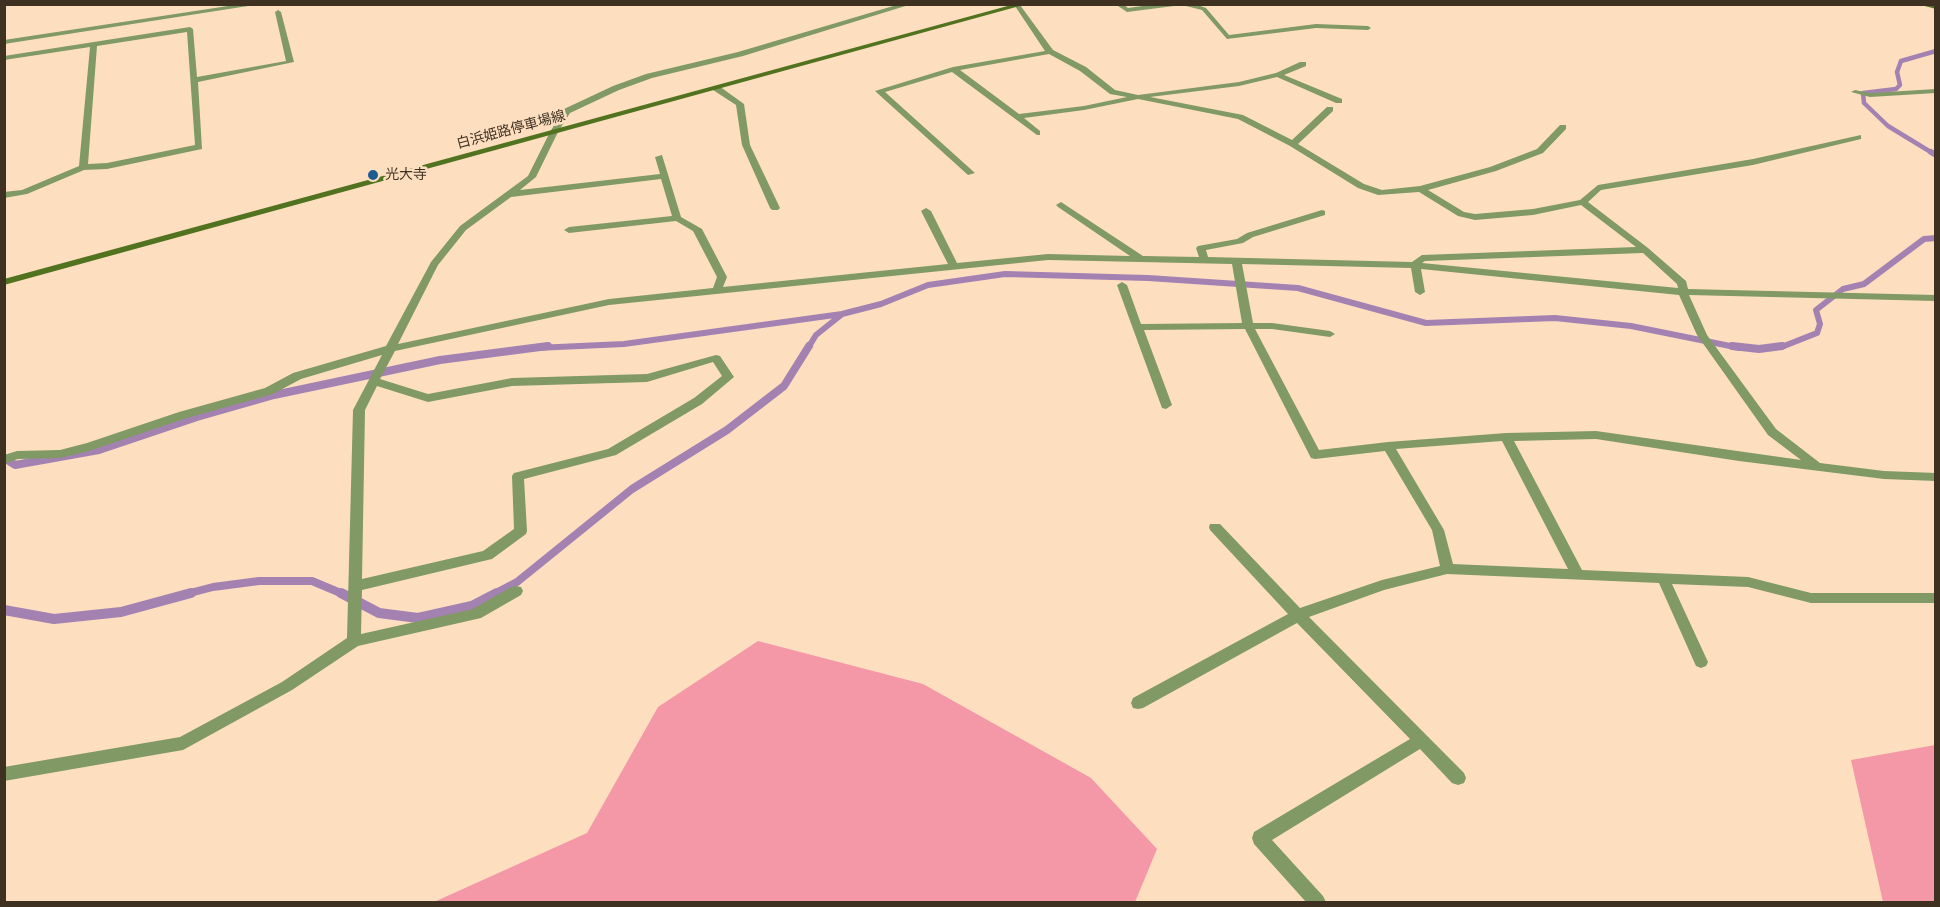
<!DOCTYPE html>
<html>
<head>
<meta charset="utf-8">
<style>
  body { margin:0 }
  #map { position:relative; width:1940px; height:907px; overflow:hidden; background:#fddfc0; font-family:Manrope,sans-serif }
  canvas { display:block }
  .frame { position:absolute; inset:0; border:6px solid #3f3122; pointer-events:none }
</style>
</head>
<body>
<div id="map">
<canvas width="1940" height="907"></canvas>
<div class="frame"></div>
</div>
<script>
const g = document.querySelector('canvas').getContext('2d');
g.lineJoin = 'round';
function fillPath(path, color) {
  g.fillStyle = color;
  g.fill(path, 'evenodd');
}
function poly(rows) {
  const path = new Path2D();
  for (const r of rows) {
    path.moveTo(r[0], r[1]);
    for (let i = 2; i < r.length; i += 2) path.lineTo(r[i], r[i + 1]);
  }
  return path;
}
function stroke(path, color, width, dash) {
  g.strokeStyle = color;
  g.lineWidth = width;
  g.lineCap = dash ? 'butt' : 'round';
  g.setLineDash(dash || []);
  g.stroke(path);
}
function drawText(font, color, halo, rows, align = 'center') {
  g.font = font + ' Manrope,"Noto Sans JP",sans-serif';
  g.lineWidth = 5;
  g.setLineDash([]);
  g.textBaseline = 'middle';
  g.strokeStyle = halo;
  g.fillStyle = color;
  for (const [text, x, y, turn = 0] of rows) {
    g.save();
    g.translate(x, y);
    g.rotate((+turn || 0) * Math.PI / 180);
    g.textAlign = isNaN(turn) ? turn : align;
    if (halo) g.strokeText(text, 0, 0);
    g.fillText(text, 0, 0);
    g.restore();
  }
}
fillPath(poly([
  [758,641,923,684,1091,778,1157,849,1135,902,434,902,587,833,658,707],
  [1935,745,1935,902,1883,902,1851,760]
]), '#f497a6');
stroke(poly([
  [1934,154,1888,126,1864,103,1863,93,1896,89,1900,85,1897,72,1901,61,1936,51]
]), '#a382b2', 4.5);
stroke(poly([
  [1931,152,1936,155],
  [536,348,624,344,842,314,881,304,928,285,1005,274,1148,278,1298,288,1426,323,1555,318,1631,326,1740,348],
  [808,348,816,335,841,315],
  [1770,348,1784,346,1817,333,1820,324,1816,310,1843,289,1864,284,1924,239,1936,238]
]), '#a382b2', 6);
stroke(poly([
  [1732,346,1759,349,1782,346],
  [4,458,15,465,99,450,197,417,274,395,440,360,548,346],
  [186,594,213,587,259,581,312,581,343,594],
  [494,594,517,582,632,489,727,430,784,386,809,346]
]), '#a382b2', 8);
stroke(poly([
  [341,593,379,613,418,618,472,606,497,593],
  [4,610,54,619,121,612,191,593]
]), '#a382b2', 10);
fillPath(poly([
  [241,4,261,4,4,44,4,40,241,4],
  [900,4,912,4,743,56,652,78,619,90,570,113,558,132,536,177,520,190,660,174,655,157,662,155,681,217,702,229,727,277,723,287,948,264,921,211,926,208,931,211,957,263,1048,254,1130,256,1058,207,1056,205,1061,202,1143,256,1199,257,1196,248,1198,246,1237,239,1247,233,1322,210,1325,211,1325,215,1253,237,1243,243,1206,250,1208,257,1412,262,1422,255,1636,247,1581,205,1533,215,1475,220,1458,216,1419,192,1378,195,1358,188,1290,146,1238,119,1138,99,1084,110,1024,118,1040,131,1040,135,1037,135,952,72,885,92,975,173,968,175,875,91,953,67,1045,51,1015,6,1016,4,1020,5,1053,50,1086,67,1115,90,1138,95,1239,82,1276,73,1300,62,1306,62,1306,66,1284,75,1342,99,1342,103,1336,103,1277,77,1239,86,1150,97,1243,115,1292,140,1327,107,1333,107,1333,111,1298,144,1364,184,1382,190,1420,186,1490,167,1537,149,1560,125,1566,125,1566,129,1543,153,1496,171,1428,190,1464,212,1475,214,1533,209,1580,200,1598,185,1753,159,1861,135,1861,139,1753,165,1601,190,1588,202,1648,248,1686,281,1688,289,1936,295,1936,301,1689,295,1707,335,1776,429,1820,463,1884,471,1936,473,1936,481,1884,479,1739,461,1596,439,1514,441,1582,570,1748,577,1811,593,1936,593,1936,603,1811,603,1748,587,1672,584,1708,662,1706,666,1701,668,1696,666,1659,583,1447,574,1384,590,1309,617,1464,773,1466,778,1464,783,1458,785,1452,783,1420,749,1272,840,1323,896,1326,902,1306,902,1254,844,1252,838,1254,832,1410,739,1297,623,1143,708,1138,709,1133,708,1131,703,1133,698,1288,614,1210,530,1209,527,1210,524,1220,524,1300,608,1382,580,1440,566,1432,530,1385,451,1315,459,1311,458,1245,329,1144,330,1172,405,1166,409,1162,408,1117,285,1122,282,1127,285,1141,324,1242,323,1232,264,1048,260,609,305,395,351,380,379,428,394,512,378,647,374,716,355,720,356,734,377,702,404,616,455,524,479,527,531,526,534,492,559,362,590,361,634,473,609,511,587,516,586,521,587,523,591,521,595,481,618,358,646,292,690,183,750,4,781,4,767,180,737,282,682,347,638,353,410,382,355,301,379,273,394,187,418,89,451,60,458,18,459,4,464,4,455,17,451,60,450,87,443,179,412,265,388,293,373,386,346,431,262,460,226,528,176,550,132,564,109,613,86,646,74,738,52,900,4],
  [1049,54,1080,71,1110,94,1127,97,1084,106,1019,114,960,70,1049,54],
  [661,179,672,216,569,227,564,230,569,233,676,221,693,231,717,277,713,288,609,299,398,344,438,265,466,230,511,197,661,179],
  [1643,253,1677,284,1678,288,1422,263,1425,261,1643,253],
  [1242,264,1411,268,1415,292,1420,295,1425,292,1421,269,1679,295,1697,335,1768,435,1801,460,1596,431,1506,433,1388,442,1319,450,1255,329,1272,329,1330,337,1335,334,1330,331,1272,323,1253,323,1242,264],
  [713,362,722,376,694,398,608,449,514,473,512,476,514,529,483,551,362,579,365,410,377,386,428,402,512,386,647,382,713,362],
  [1502,441,1568,569,1453,564,1444,530,1396,449,1502,441],
  [1115,4,1123,4,1128,8,1157,4,1195,4,1206,8,1229,35,1316,24,1368,26,1371,28,1368,30,1316,28,1227,39,1202,10,1182,5,1127,12,1115,4],
  [278,10,281,12,294,62,198,82,202,149,107,169,84,170,27,194,4,198,4,192,22,190,79,166,90,47,4,60,4,56,190,27,193,29,197,77,286,61,275,12,278,10],
  [187,32,195,145,107,163,88,164,97,46,187,32],
  [713,86,719,86,744,104,750,145,780,208,778,210,772,210,770,208,742,145,736,105,713,90,713,86],
  [1936,89,1936,93,1870,97,1851,92,1855,90,1870,93,1936,89]
]), '#809965');
fillPath(poly([
  [1015,4,1027,4,4,285,4,279,1015,4],
  [1920,4,1936,5,1936,9,1921,5,1920,4]
]), '#51731f');
for (const [x, y, r, color] of [
  [373,175,6,"#1d5b91"]
]) {
  const dot = new Path2D();
  dot.arc(x, y, r, 0, 2 * Math.PI);
  g.fillStyle = color;
  g.fill(dot);
  stroke(dot, '#fddfc0', 2);
}
drawText('14px', '#3f3122', '#fddfc0', [
  ["白浜姫路停車場線",511,130,-15]
]);
drawText('14px', '#3f3122', '#fddfc0', [
  ["光大寺",385,175]
], 'left');
</script>
</body>
</html>
